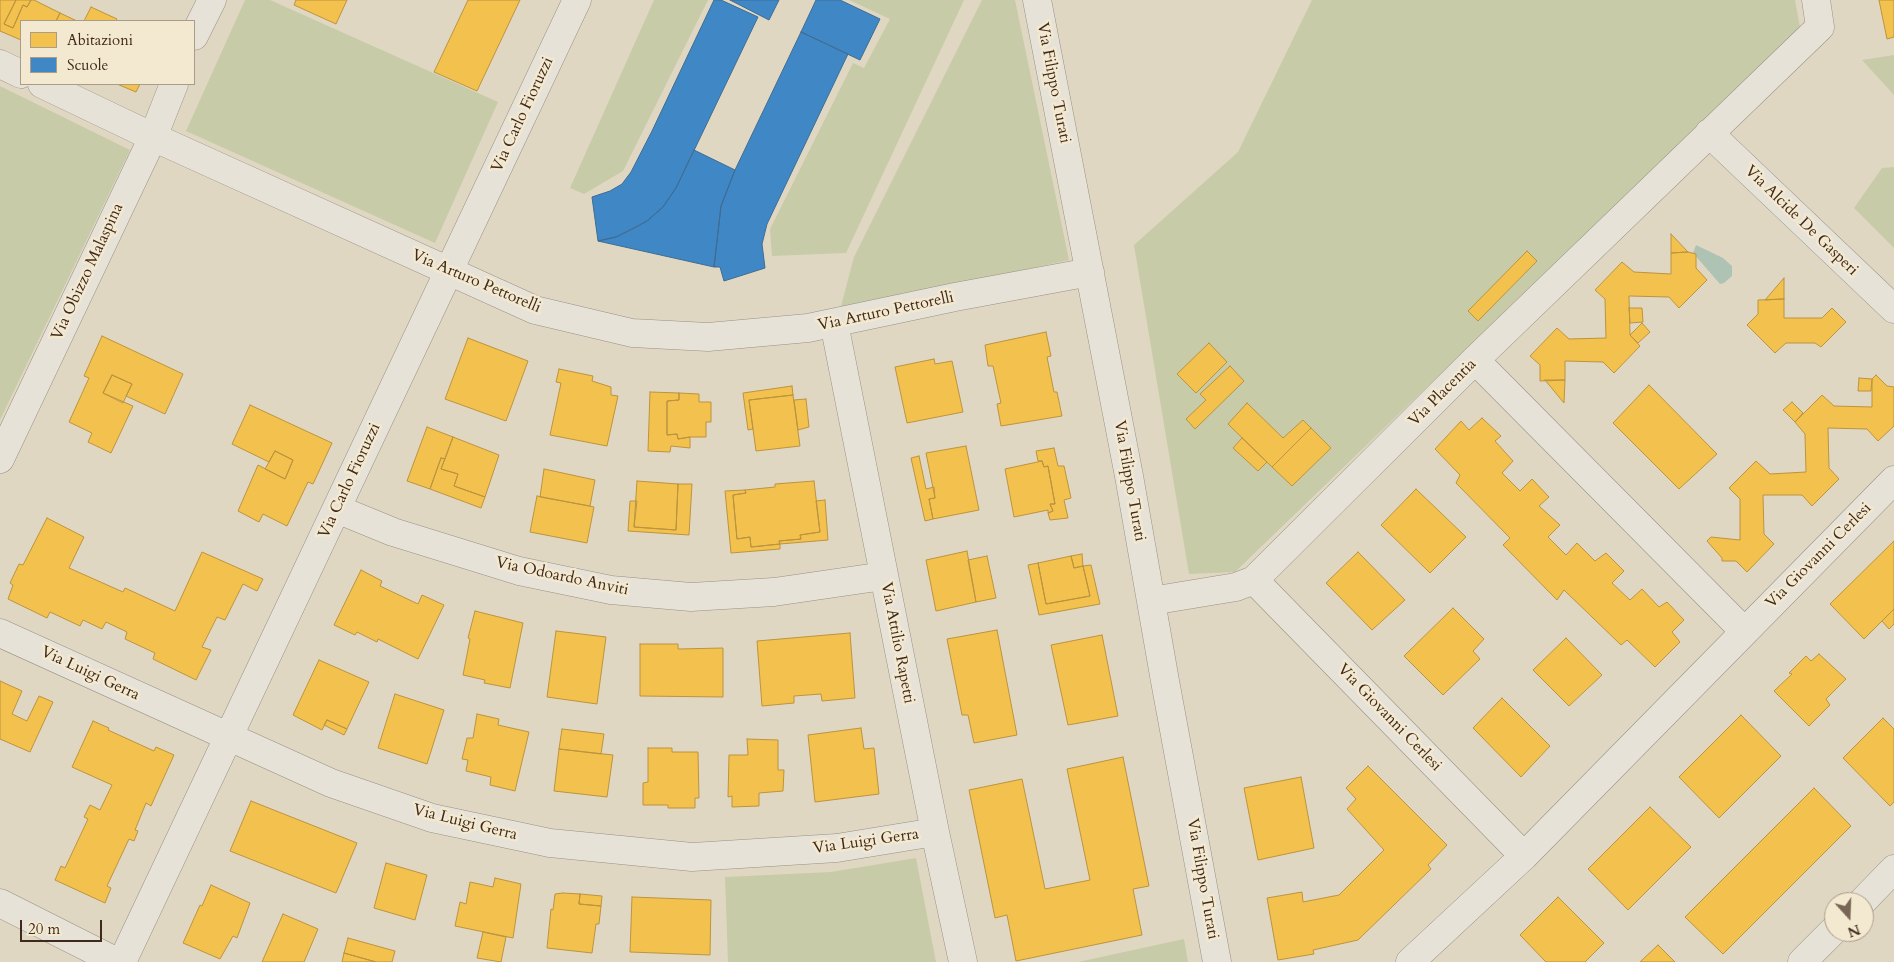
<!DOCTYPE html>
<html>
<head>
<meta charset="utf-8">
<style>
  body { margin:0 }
  #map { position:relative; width:1894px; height:962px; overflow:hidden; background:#e0d7c3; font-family:Cardo,serif }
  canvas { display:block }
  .legend { position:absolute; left:20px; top:20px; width:175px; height:65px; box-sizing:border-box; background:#f3e8d0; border:1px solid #ab9c87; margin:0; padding:6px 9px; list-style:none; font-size:15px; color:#3f291a }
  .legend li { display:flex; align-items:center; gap:10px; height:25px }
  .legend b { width:25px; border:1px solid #ab9c87 }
  .north { position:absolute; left:1824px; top:892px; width:50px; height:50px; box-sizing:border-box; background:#f3e8d0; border:1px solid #ab9c87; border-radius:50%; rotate:160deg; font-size:14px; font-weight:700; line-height:20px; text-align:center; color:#3f291a }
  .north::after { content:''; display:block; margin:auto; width:18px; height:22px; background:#765; clip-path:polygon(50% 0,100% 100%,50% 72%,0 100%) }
  .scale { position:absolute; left:20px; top:920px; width:82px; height:22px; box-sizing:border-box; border:2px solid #3f291a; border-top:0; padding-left:6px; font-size:15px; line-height:18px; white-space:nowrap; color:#3f291a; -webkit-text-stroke:4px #f3e8d0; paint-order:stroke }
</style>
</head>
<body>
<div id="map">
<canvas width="1894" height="962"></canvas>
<ul class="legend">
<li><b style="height:14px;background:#f2c14e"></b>Abitazioni</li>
<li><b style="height:14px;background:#3f88c5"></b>Scuole</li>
</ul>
<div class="north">N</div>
<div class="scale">20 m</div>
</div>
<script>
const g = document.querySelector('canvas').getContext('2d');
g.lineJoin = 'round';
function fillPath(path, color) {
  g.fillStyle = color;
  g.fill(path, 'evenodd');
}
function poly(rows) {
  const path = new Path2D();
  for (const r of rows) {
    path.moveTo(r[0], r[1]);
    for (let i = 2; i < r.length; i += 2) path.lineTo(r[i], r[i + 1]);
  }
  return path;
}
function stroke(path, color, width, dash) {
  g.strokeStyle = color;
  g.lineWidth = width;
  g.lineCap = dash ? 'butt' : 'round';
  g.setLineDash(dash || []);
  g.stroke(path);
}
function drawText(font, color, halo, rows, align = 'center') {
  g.font = font + ' Cardo,serif';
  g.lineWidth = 5;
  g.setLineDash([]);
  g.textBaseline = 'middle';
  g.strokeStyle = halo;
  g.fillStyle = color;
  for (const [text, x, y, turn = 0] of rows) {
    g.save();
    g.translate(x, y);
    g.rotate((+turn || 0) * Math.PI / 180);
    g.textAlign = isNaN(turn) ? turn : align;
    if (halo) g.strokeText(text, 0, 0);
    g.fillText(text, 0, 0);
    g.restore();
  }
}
fillPath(poly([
  [245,0,270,0,498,102,435,243,186,131],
  [654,0,708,0,623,171,584,194,570,188],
  [849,0,964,0,846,253,772,256,770,229,853,63,864,68,890,19],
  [982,0,1015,0,1069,260,840,310,854,257],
  [1312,0,1795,0,1800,27,1235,572,1189,574,1134,245,1238,152],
  [1894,55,1894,95,1862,60],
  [0,86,130,150,0,420],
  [1894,167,1894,248,1854,208,1882,168],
  [916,858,936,962,728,962,725,877,831,872],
  [1184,939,1188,962,1078,962]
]), '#c7cba8');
fillPath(poly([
  [1696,245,1723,258,1732,266,1732,276,1724,283,1720,284,1693,253]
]), '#aec3b4');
const homes = poly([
  [0,0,16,0,4,24,13,28,23,5,27,7,31,0,34,0,60,13,56,21,21,21,21,40,0,31,0,0],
  [16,0,31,0,27,7,23,5,13,28,4,24,16,0],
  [296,0,347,0,336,24,294,5,296,0],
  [468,0,520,0,477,91,434,72,468,0],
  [1879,0,1894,0,1894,37,1887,39,1879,0],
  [91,7,117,19,116,21,84,21,91,7],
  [60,13,77,21,56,21,60,13],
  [117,84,140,84,136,92,117,84],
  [1671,234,1688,252,1671,253,1671,234],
  [1527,251,1537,261,1478,321,1468,311,1527,251],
  [1688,252,1696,254,1696,268,1707,280,1679,308,1669,297,1629,296,1630,335,1640,346,1614,373,1603,362,1565,361,1565,380,1540,381,1540,365,1530,356,1557,328,1569,339,1606,338,1605,299,1595,290,1622,262,1634,272,1671,274,1671,253,1688,252],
  [1784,278,1784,299,1765,300,1784,278],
  [1784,299,1784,318,1822,318,1832,308,1846,322,1821,347,1815,343,1786,343,1775,353,1747,325,1758,314,1758,300,1784,299],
  [1629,308,1642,308,1643,322,1630,323,1629,308],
  [1642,323,1650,332,1638,343,1630,335,1642,323],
  [1046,332,1051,356,1047,357,1054,392,1057,392,1062,416,1001,426,997,404,1001,403,993,366,988,366,985,345,1046,332],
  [102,336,183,374,165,414,126,396,132,384,112,375,103,393,133,406,111,453,88,442,92,433,69,422,89,378,84,376,102,336],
  [468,338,528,361,506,421,445,399,468,338],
  [1209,343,1227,362,1196,393,1177,374,1209,343],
  [934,359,935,364,952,361,963,412,907,423,895,367,934,359],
  [1230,366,1244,381,1195,429,1186,419,1206,400,1200,394,1230,366],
  [559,369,593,376,592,381,611,387,611,395,618,396,607,446,550,435,561,383,556,382,559,369],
  [112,375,132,384,123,403,103,393,112,375],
  [1876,375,1887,386,1894,387,1894,426,1878,441,1867,429,1828,428,1829,468,1839,479,1812,506,1802,495,1763,495,1764,534,1774,544,1747,572,1736,561,1722,561,1722,558,1707,541,1711,537,1740,540,1740,499,1729,488,1756,461,1770,474,1806,472,1805,434,1795,422,1822,395,1834,406,1872,407,1872,379,1876,375],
  [1859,378,1872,379,1871,391,1858,391,1859,378],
  [1545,380,1565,380,1564,403,1545,380],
  [1649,385,1717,454,1679,489,1613,423,1649,385],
  [792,386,793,395,749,400,753,429,748,430,743,393,792,386],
  [650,392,679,393,679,400,667,401,667,435,677,434,678,439,690,437,690,448,671,446,670,452,648,451,650,392],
  [679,393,699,394,699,402,711,402,711,422,706,422,706,437,690,437,678,439,677,434,667,435,667,401,679,400,679,393],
  [793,395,800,446,756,451,749,400,793,395],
  [806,399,809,427,798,430,794,400,806,399],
  [1792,402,1803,413,1795,422,1783,410,1792,402],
  [1247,403,1283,438,1303,420,1311,428,1272,467,1228,424,1247,403],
  [250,405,332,443,313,484,308,482,287,526,263,514,259,522,238,511,258,465,285,479,293,460,275,451,269,462,232,444,250,405],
  [1482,418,1501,436,1495,441,1513,461,1502,473,1520,491,1532,479,1549,497,1539,506,1560,525,1548,537,1566,555,1577,543,1595,561,1606,553,1624,571,1612,583,1630,600,1642,589,1659,607,1667,602,1684,620,1672,632,1680,642,1655,667,1627,640,1621,645,1564,590,1557,600,1503,545,1510,538,1456,483,1460,475,1435,449,1461,421,1469,430,1482,418],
  [427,427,453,437,445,459,441,458,430,489,407,481,427,427],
  [1311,428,1331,448,1292,486,1272,467,1311,428],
  [453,437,499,455,485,497,454,486,458,474,441,469,453,437],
  [1242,438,1267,462,1258,471,1233,448,1242,438],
  [966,446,979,510,933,519,929,499,935,498,926,453,966,446],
  [1054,448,1058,466,1064,466,1071,498,1064,500,1068,518,1050,520,1048,513,1053,511,1050,504,1055,504,1048,466,1044,467,1042,461,1038,461,1036,451,1054,448],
  [275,451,293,460,285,479,265,469,275,451],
  [919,456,926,489,934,487,935,498,929,499,933,519,925,521,911,458,919,456],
  [441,458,445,459,441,469,458,474,454,486,485,497,481,508,430,489,441,458],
  [1042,461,1044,467,1048,466,1055,504,1050,504,1053,511,1048,513,1048,510,1014,517,1005,469,1042,461],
  [544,469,595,480,590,506,540,497,544,469],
  [637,481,678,484,676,530,634,527,637,481],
  [814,481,820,532,800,535,801,539,779,541,780,544,751,547,750,537,737,539,733,495,746,493,745,490,775,487,775,484,814,481],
  [678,484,692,484,689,535,628,531,630,501,637,501,634,527,676,530,678,484],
  [1416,489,1466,537,1430,573,1381,525,1416,489],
  [745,490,746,493,733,495,737,539,750,537,751,547,780,544,780,549,731,553,725,491,745,490],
  [537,496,594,507,587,543,530,532,537,496],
  [825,500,828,540,780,544,779,541,801,539,800,535,820,532,816,501,825,500],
  [47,518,84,537,69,568,123,592,125,588,175,611,202,552,263,579,257,591,243,584,225,620,217,617,202,647,211,650,196,680,153,659,155,653,125,639,127,632,106,622,102,629,83,620,80,626,50,612,47,618,8,599,13,585,10,583,19,564,23,565,47,518],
  [1894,541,1894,609,1864,639,1830,604,1894,541],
  [967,551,976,602,936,611,926,560,967,551],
  [1358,552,1405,600,1372,630,1326,583,1358,552],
  [1082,554,1083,566,1074,568,1071,556,1082,554],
  [987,556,996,598,976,602,968,560,987,556],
  [1071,556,1074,568,1083,566,1090,596,1046,604,1038,563,1071,556],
  [1038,563,1046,604,1090,596,1083,566,1091,565,1100,604,1039,615,1028,565,1038,563],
  [361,570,382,581,380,586,418,604,422,595,444,605,418,659,378,639,377,642,357,632,355,635,334,625,361,570],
  [1453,608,1484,639,1473,651,1480,659,1443,695,1404,656,1453,608],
  [1894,609,1894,624,1889,629,1882,621,1894,609],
  [475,611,523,623,510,688,484,683,485,680,463,675,470,639,468,638,475,611],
  [997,630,1017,735,974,743,968,715,962,715,947,639,997,630],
  [556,631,606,637,597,704,547,697,556,631],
  [850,633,855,698,822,701,821,694,794,696,794,703,762,706,757,641,850,633],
  [1102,635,1118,716,1068,725,1051,645,1102,635],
  [1566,638,1602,675,1569,706,1533,670,1566,638],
  [640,644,678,644,678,649,723,648,723,697,640,696,640,644],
  [1819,654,1846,679,1826,699,1830,705,1809,726,1774,691,1792,674,1789,673,1806,656,1811,661,1819,654],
  [319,660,369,682,347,729,327,720,322,730,293,715,319,660],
  [0,681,22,691,12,714,27,721,39,696,53,702,30,752,0,739,0,681],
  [395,694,444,710,427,764,378,748,395,694],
  [1502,698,1550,746,1521,777,1473,728,1502,698],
  [477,714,499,719,498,725,529,732,515,791,490,785,491,777,466,771,468,760,462,759,467,738,473,738,477,714],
  [1741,715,1781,756,1719,818,1679,777,1741,715],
  [1883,718,1894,729,1894,802,1890,806,1843,758,1883,718],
  [327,720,347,729,344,735,324,725,327,720],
  [93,721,109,728,108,730,154,751,156,747,174,755,151,806,146,803,135,830,138,831,134,841,129,839,107,886,111,888,105,903,55,880,61,866,65,868,88,819,84,817,90,805,100,810,112,785,72,767,93,721],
  [861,728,864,749,874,748,879,794,815,802,808,735,861,728],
  [562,729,604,734,601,754,559,749,562,729],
  [747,739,778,740,778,770,784,770,783,791,759,793,759,806,732,807,732,796,728,797,729,755,748,755,747,739],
  [648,748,672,748,672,752,698,752,699,798,695,798,695,808,668,808,668,805,643,805,643,783,648,782,648,748],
  [559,749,613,755,607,797,554,791,559,749],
  [1123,757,1149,886,1133,889,1142,935,1016,961,1007,915,995,918,969,790,1022,779,1045,889,1090,880,1067,769,1123,757],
  [1368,766,1447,845,1428,865,1431,869,1358,940,1313,950,1314,954,1278,960,1267,898,1302,892,1303,902,1339,895,1384,850,1347,809,1356,799,1346,788,1368,766],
  [1301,777,1314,848,1258,860,1244,788,1301,777],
  [1814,788,1851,826,1723,954,1685,917,1814,788],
  [251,801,357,843,336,893,230,851,251,801],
  [1650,807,1691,847,1628,910,1588,869,1650,807],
  [386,863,427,875,415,920,374,908,386,863],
  [495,878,521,884,513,938,455,926,460,902,466,904,470,882,493,887,495,878],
  [211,885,250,903,237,938,233,936,220,959,183,943,200,905,202,906,211,885],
  [563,893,580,894,579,904,601,906,599,924,596,924,592,953,547,948,551,909,553,910,555,894,563,893],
  [580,894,602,896,601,906,579,904,580,894],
  [632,897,711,900,710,955,630,952,632,897],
  [1558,897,1604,943,1585,962,1546,962,1520,935,1558,897],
  [283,914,318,929,304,962,262,962,283,914],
  [483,932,506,937,501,962,477,958,483,932],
  [348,938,395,951,392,962,376,962,344,953,348,938],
  [1658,945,1675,962,1640,962,1658,945],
  [344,953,376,962,342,962,344,953]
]);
fillPath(homes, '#f2c14e');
stroke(homes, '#bc933e', 1);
const schools = poly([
  [714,0,721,0,758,17,676,188,663,207,647,221,616,237,598,241,592,197,610,191,622,184,631,172,652,131,714,0],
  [730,0,779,0,769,20,730,0],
  [816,0,840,0,880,19,860,60,801,32,816,0],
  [801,32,848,54,767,224,762,244,765,268,724,281,720,267,714,267,721,206,735,170,801,32],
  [694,150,735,170,721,206,714,267,598,241,616,237,631,230,647,221,663,207,676,188,694,150]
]);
fillPath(schools, '#3f88c5');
stroke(schools, '#3f6c92', 1);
const minor = poly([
  [1037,0,1129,476,1165,681,1217,962],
  [194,36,212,0],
  [0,64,21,74],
  [42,84,153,137,535,310,632,333,708,337,808,328,955,297,1090,272],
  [1709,133,1894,309],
  [834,323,935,832,963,962],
  [1475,360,1744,631],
  [0,459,153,137,174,84],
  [337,509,393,532,519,571,611,590,691,597,774,592,884,576],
  [1254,580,1524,856],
  [1151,601,1236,587,1254,580,1475,360,1820,27,1816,0],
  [0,633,331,783,432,818,550,843,692,857,837,848,935,832],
  [1862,902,1894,869],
  [0,903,117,962],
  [122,962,577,0],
  [1410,962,1524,856,1894,480],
  [1802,962,1834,930]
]);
stroke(minor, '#989083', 29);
stroke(minor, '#e7e2d7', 28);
drawText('16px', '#3f291a', '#f3e8d0', [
  ["Via Filippo Turati",1053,83,79],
  ["Via Carlo Fioruzzi",523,115,-65],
  ["Via Alcide De Gasperi",1801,221,44],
  ["Via Obizzo Malaspina",88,272,-65],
  ["Via Arturo Pettorelli",476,282,23],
  ["Via Arturo Pettorelli",886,312,-12],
  ["Via Placentia",1443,393,-45],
  ["Via Carlo Fioruzzi",350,481,-65],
  ["Via Filippo Turati",1129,481,80],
  ["Via Giovanni Cerlesi",1819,556,-45],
  ["Via Odoardo Anviti",562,577,12],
  ["Via Attilio Rapetti",897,643,79],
  ["Via Luigi Gerra",90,674,25],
  ["Via Giovanni Cerlesi",1389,718,46],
  ["Via Luigi Gerra",465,823,14],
  ["Via Luigi Gerra",866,842,-8],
  ["Via Filippo Turati",1202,879,80]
]);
</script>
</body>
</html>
